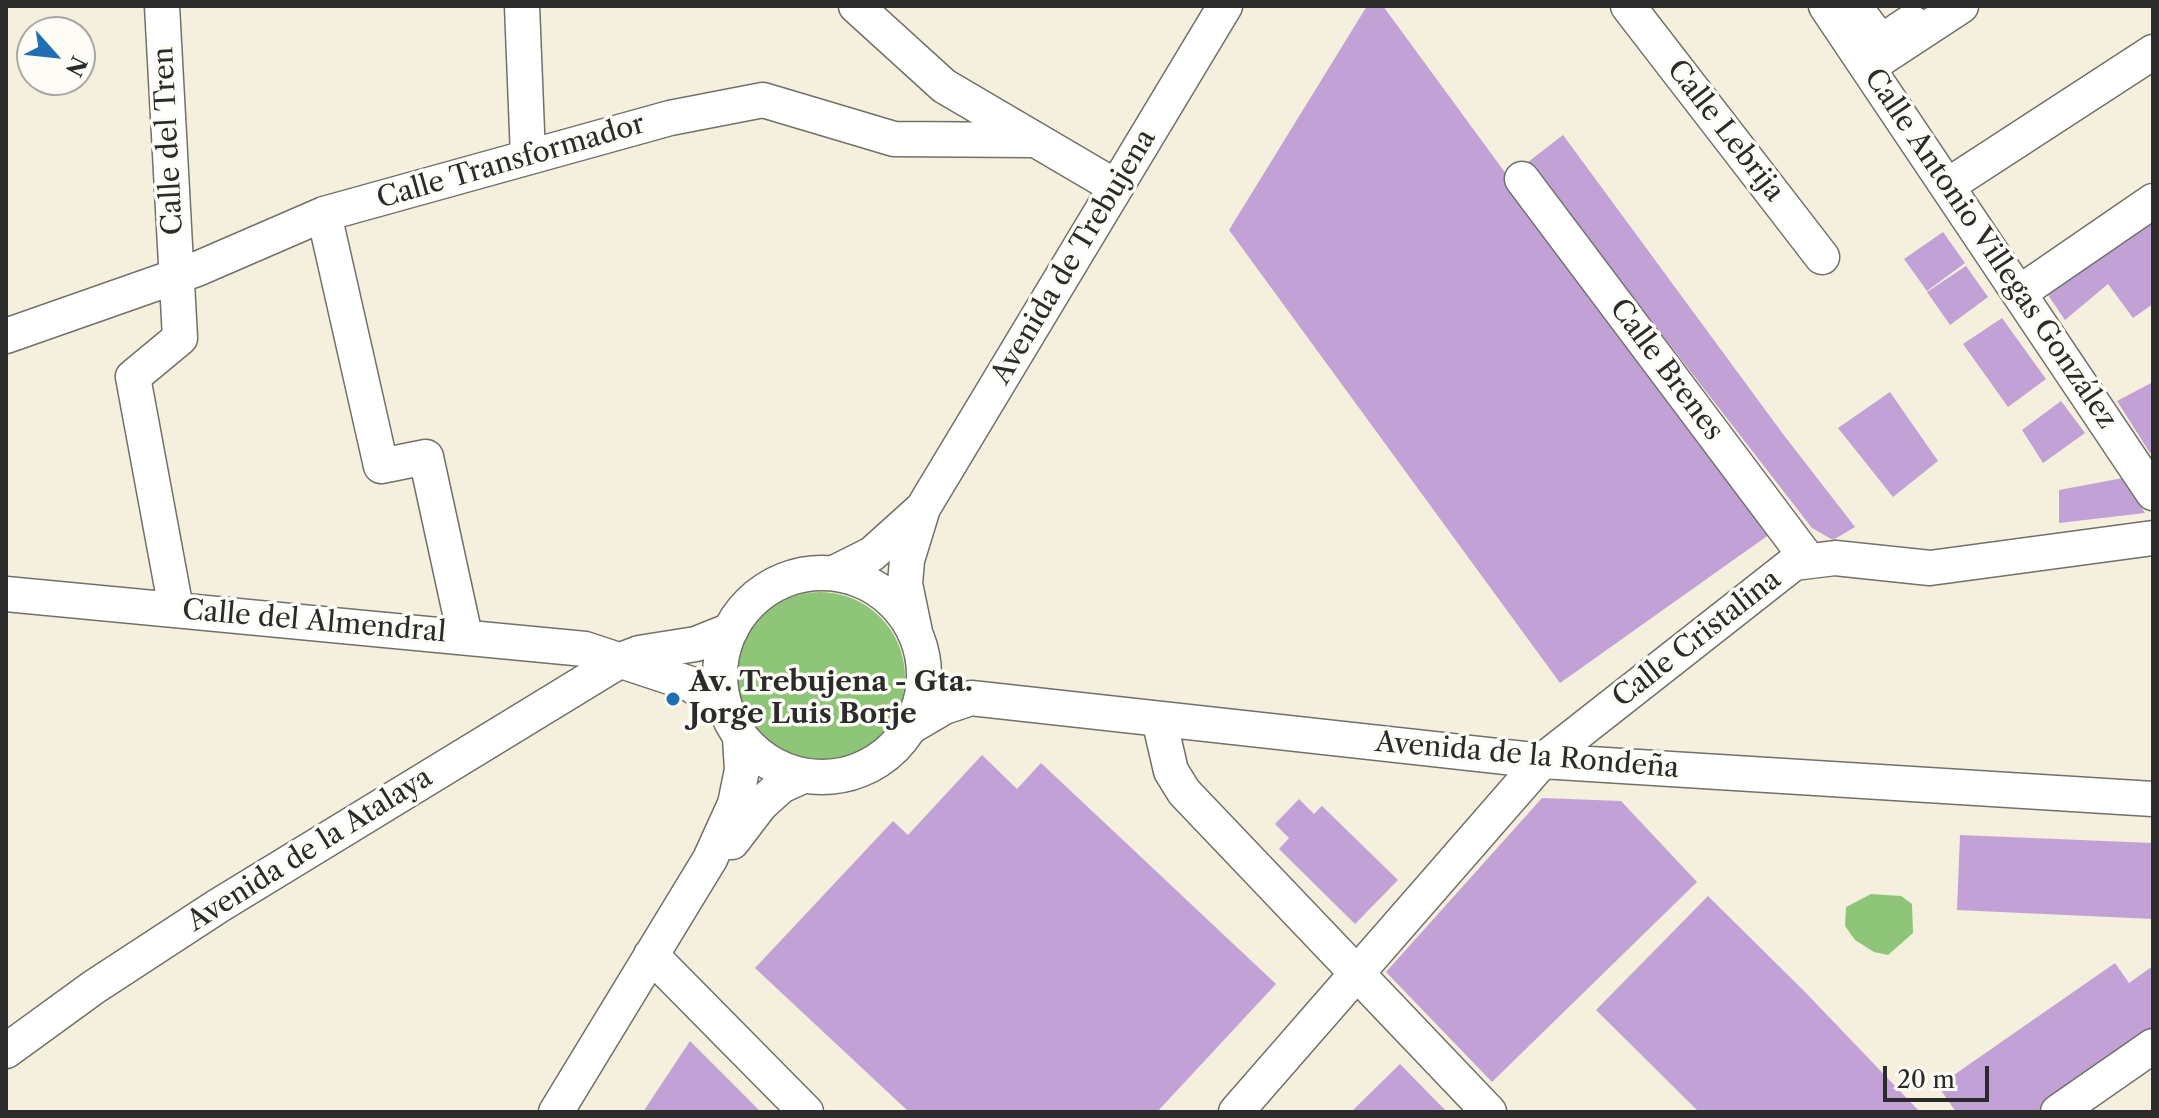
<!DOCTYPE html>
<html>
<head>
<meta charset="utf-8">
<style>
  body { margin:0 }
  #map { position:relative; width:2159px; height:1118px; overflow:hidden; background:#f4f0dd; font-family:"Libre Caslon Text",serif }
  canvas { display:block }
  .frame { position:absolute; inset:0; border:8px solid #2b2b2b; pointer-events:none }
  .north { position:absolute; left:16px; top:16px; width:80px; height:80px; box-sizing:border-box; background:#fdfcf7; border:2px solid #a9a8a5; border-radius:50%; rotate:117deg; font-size:22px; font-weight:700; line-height:32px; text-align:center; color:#2b2b2b }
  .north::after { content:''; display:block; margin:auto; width:28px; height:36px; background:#1f6fb2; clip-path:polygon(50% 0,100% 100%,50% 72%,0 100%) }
  .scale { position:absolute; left:1883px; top:1066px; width:106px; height:36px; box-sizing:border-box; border:4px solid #2b2b2b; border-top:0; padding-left:10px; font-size:24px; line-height:28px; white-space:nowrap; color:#2b2b2b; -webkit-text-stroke:6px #fdfcf7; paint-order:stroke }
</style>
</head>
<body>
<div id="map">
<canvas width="2159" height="1118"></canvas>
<div class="frame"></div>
<div class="north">N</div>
<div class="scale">20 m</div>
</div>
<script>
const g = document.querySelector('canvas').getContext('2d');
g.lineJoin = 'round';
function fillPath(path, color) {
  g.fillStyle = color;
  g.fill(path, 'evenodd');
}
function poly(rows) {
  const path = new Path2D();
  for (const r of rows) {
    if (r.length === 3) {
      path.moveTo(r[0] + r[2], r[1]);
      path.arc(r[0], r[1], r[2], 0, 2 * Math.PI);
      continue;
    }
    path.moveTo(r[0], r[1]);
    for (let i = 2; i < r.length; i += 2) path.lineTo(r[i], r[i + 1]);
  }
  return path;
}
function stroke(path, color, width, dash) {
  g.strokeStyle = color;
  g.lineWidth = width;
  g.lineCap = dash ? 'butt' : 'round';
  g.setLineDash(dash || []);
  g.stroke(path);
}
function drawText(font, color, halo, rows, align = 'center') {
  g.font = font + ' "Libre Caslon Text",serif';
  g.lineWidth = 7;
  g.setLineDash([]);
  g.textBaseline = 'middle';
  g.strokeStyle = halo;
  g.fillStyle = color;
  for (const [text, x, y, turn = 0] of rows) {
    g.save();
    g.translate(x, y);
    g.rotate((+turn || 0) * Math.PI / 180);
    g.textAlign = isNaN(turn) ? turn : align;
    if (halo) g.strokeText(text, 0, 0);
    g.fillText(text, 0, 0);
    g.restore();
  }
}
fillPath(poly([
  [820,677,85],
  [1871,894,1901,896,1912,904,1913,933,1888,955,1874,952,1855,940,1845,926,1846,907]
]), '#8ec578');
fillPath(poly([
  [1367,6,1383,6,1770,534,1560,683,1229,230],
  [1563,135,1783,434,1855,527,1833,540,1812,528,1528,162],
  [2153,213,2153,304,2133,318,2108,284,2065,320,2046,292],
  [1943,232,1965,263,1927,291,1904,259],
  [1966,266,1988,297,1950,325,1927,292],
  [2002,318,2046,379,2008,407,1963,344],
  [2153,382,2153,451,2150,453,2117,401],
  [1890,392,1938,461,1893,497,1838,428],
  [2061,401,2085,433,2043,463,2022,430],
  [2123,478,2145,513,2059,523,2059,490],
  [982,755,1017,789,1041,763,1276,984,1157,1112,909,1112,755,968,893,821,908,835],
  [1542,798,1621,801,1697,882,1492,1082,1386,972],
  [1299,799,1314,814,1322,806,1398,880,1355,924,1279,849,1289,838,1275,824],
  [1960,835,2153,843,2153,919,1957,910],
  [1708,896,1805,992,1920,1112,1699,1112,1596,1010],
  [2115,963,2129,983,2153,966,2153,1030,2036,1112,1956,1112,1938,1086],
  [690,1041,761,1112,643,1112],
  [1400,1064,1447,1112,1351,1112]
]), '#c1a1d6');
const minor = poly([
  [162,6,180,338,133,377,176,609],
  [522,6,528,157],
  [856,6,944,86,1116,187],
  [1628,6,1822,257],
  [1826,6,2153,493],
  [1854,6,1881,42,1911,22],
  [1868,67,1961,6],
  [1522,179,1809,561],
  [1947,186,2153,52],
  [324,214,381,466,426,457,465,636],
  [2019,293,2153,201],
  [6,336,197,269,324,214,670,118,763,100,894,139,1032,140],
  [822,675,102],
  [834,573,872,554,923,508],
  [6,594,585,649,688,683,724,706],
  [915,632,905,584,907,560,923,508,1225,6],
  [1159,719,1171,771,1184,792,1489,1112],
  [910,727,944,707,971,698,1542,761,2153,799],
  [732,842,761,804,781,786,803,776],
  [651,955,806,1112],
  [6,1051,94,987,218,906,621,660,639,653,696,644,731,630],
  [556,1112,710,859,735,804,742,770,740,738],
  [1236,1112,1542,761,1794,563,1835,558,1930,568,2153,538],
  [2058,1112,2153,1046]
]);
stroke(minor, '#717069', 37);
stroke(minor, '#fff', 34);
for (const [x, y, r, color] of [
  [673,699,8,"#1f6fb2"]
]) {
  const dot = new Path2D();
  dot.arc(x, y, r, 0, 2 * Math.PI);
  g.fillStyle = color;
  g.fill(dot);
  stroke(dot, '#fdfcf7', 3);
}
drawText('28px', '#2b2b2b', '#fdfcf7', [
  ["Calle Lebrija",1725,131,52],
  ["Calle del Tren",169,141,-93],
  ["Calle Transformador",511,162,-16],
  ["Calle Antonio Villegas González",1990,249,56],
  ["Avenida de Trebujena",1074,257,-59],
  ["Calle Brenes",1666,370,53],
  ["Calle del Almendral",314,622,5],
  ["Calle Cristalina",1697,639,-38],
  ["Avenida de la Rondeña",1527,756,5],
  ["Avenida de la Atalaya",310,850,-32]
]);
drawText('bold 28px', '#2b2b2b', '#fdfcf7', [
  ["Av. Trebujena - Gta.",689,683],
  ["Jorge Luis Borje",689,715]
], 'left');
</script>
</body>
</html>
